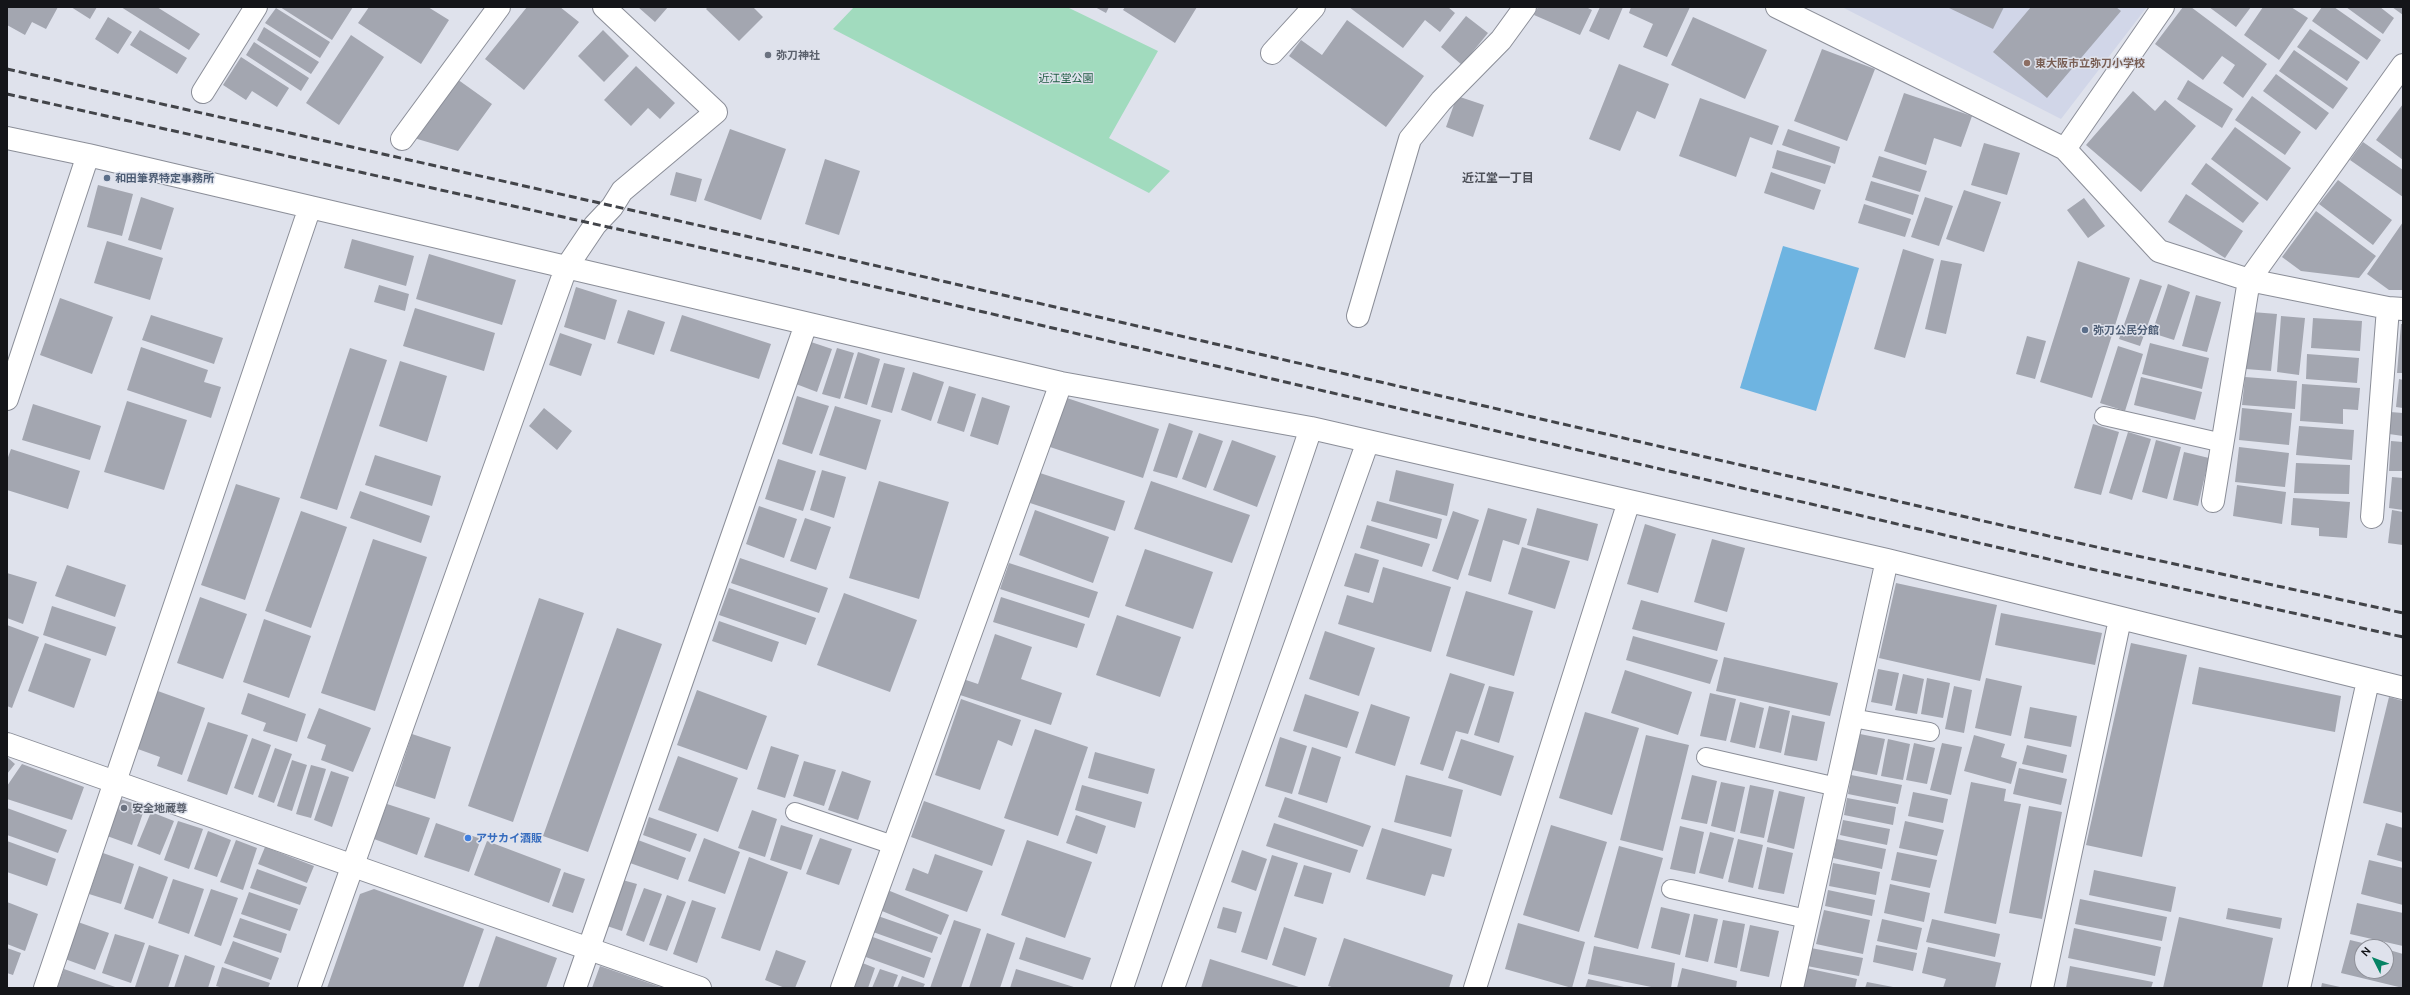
<!DOCTYPE html>
<html>
<head>
<meta charset="utf-8">
<style>
  body { margin:0 }
  #map { position:relative; width:2410px; height:995px; overflow:hidden; background:#dfe2ec; font-family:Ubuntu,sans-serif }
  canvas { display:block }
  .frame { position:absolute; inset:0; border:8px solid #141519; pointer-events:none }
  .north { position:absolute; left:2354px; top:939px; width:40px; height:40px; box-sizing:border-box; background:#dfe2ec; border:1px solid #8e9098; border-radius:50%; rotate:312deg; font-size:11px; font-weight:700; line-height:16px; text-align:center; color:#141519 }
  .north::after { content:''; display:block; margin:auto; width:14px; height:18px; background:#068364; clip-path:polygon(50% 0,100% 100%,50% 72%,0 100%) }
</style>
</head>
<body>
<div id="map">
<canvas width="2410" height="995"></canvas>
<div class="frame"></div>
<div class="north">N</div>
</div>
<script>
const g = document.querySelector('canvas').getContext('2d');
g.lineJoin = 'round';
function fillPath(path, color) {
  g.fillStyle = color;
  g.fill(path, 'evenodd');
}
function poly(rows) {
  const path = new Path2D();
  for (const r of rows) {
    path.moveTo(r[0], r[1]);
    for (let i = 2; i < r.length; i += 2) path.lineTo(r[i], r[i + 1]);
  }
  return path;
}
function stroke(path, color, width, dash) {
  g.strokeStyle = color;
  g.lineWidth = width;
  g.lineCap = dash ? 'butt' : 'round';
  g.setLineDash(dash || []);
  g.stroke(path);
}
function drawText(font, color, halo, rows, align = 'center') {
  g.font = font + ' Ubuntu,"Noto Sans JP",sans-serif';
  g.lineWidth = 3;
  g.setLineDash([]);
  g.textBaseline = 'middle';
  g.strokeStyle = halo;
  g.fillStyle = color;
  for (const [text, x, y, turn = 0] of rows) {
    g.save();
    g.translate(x, y);
    g.rotate((+turn || 0) * Math.PI / 180);
    g.textAlign = isNaN(turn) ? turn : align;
    if (halo) g.strokeText(text, 0, 0);
    g.fillText(text, 0, 0);
    g.restore();
  }
}
fillPath(poly([
  [1842,7,2147,7,2061,119]
]), '#d1d6e8');
fillPath(poly([
  [854,7,1067,7,1158,51,1109,138,1170,171,1149,193,833,29]
]), '#a1dbbe');
fillPath(poly([
  [1783,246,1859,268,1816,411,1740,388]
]), '#6eb4e1');
fillPath(poly([
  [7,7,58,7,46,29,32,22,25,35,7,25],
  [71,7,97,7,90,19],
  [121,7,157,7,200,34,189,50],
  [280,7,353,7,332,40],
  [369,7,428,7,449,20,421,64,358,23],
  [527,7,560,7,579,22,524,90,485,59],
  [638,7,668,7,655,22],
  [708,7,753,7,763,17,739,41,706,9],
  [1095,7,1109,7,1106,13],
  [1125,7,1197,7,1175,43,1123,10],
  [1349,7,1448,7,1455,13,1440,32,1425,20,1403,48],
  [1538,7,1586,7,1592,10,1580,35,1534,15],
  [1600,7,1623,7,1609,40,1589,31],
  [1631,7,1690,7,1667,57,1643,47,1653,24,1629,13],
  [1947,7,2004,7,1993,29],
  [2031,7,2116,7,2121,11,2047,98,1993,52],
  [2183,7,2191,7,2267,64,2243,98,2223,83,2235,65,2222,56,2203,80,2155,44],
  [2209,7,2251,7,2236,27],
  [2263,7,2291,7,2308,18,2279,60,2244,35],
  [2322,7,2334,7,2381,40,2367,60,2312,21],
  [2346,7,2380,7,2394,18,2383,34],
  [2392,7,2403,7,2403,15],
  [276,8,330,42,320,58,265,23],
  [1466,16,1488,33,1462,65,1441,47],
  [108,17,132,32,118,54,95,39],
  [1693,17,1767,50,1745,99,1671,65],
  [1347,20,1424,76,1386,127,1289,56,1301,40,1322,55],
  [264,27,319,62,311,74,257,40],
  [2310,29,2360,62,2347,81,2297,47],
  [140,30,187,58,177,74,130,45],
  [603,30,629,56,604,82,578,56],
  [351,35,384,57,339,125,306,103],
  [254,42,309,78,301,91,246,55],
  [1822,49,1875,69,1847,141,1794,121],
  [2294,50,2348,88,2333,109,2279,71],
  [241,57,289,88,277,107,252,91,246,100,223,85],
  [1619,64,1669,84,1655,119,1637,111,1620,151,1589,139],
  [636,66,675,103,660,119,648,108,631,126,604,100],
  [2276,74,2329,113,2316,130,2263,91],
  [457,79,492,104,458,151,414,138],
  [2188,80,2233,109,2222,128,2177,99],
  [2133,91,2155,111,2165,100,2196,126,2141,192,2086,145],
  [1904,93,1972,116,1961,147,1934,138,1926,165,1884,151],
  [1457,96,1484,105,1473,137,1446,127],
  [2252,96,2301,132,2285,155,2235,120],
  [1700,98,1779,126,1772,145,1750,137,1736,177,1679,156],
  [2403,104,2403,160,2376,140],
  [2235,127,2291,168,2267,201,2211,159],
  [730,129,786,149,761,220,704,200],
  [1788,129,1840,147,1835,164,1782,145],
  [2363,142,2403,170,2403,197,2350,160],
  [1984,143,2020,153,2007,195,1971,185],
  [1777,150,1831,166,1825,184,1772,168],
  [1879,156,1927,171,1920,192,1872,177],
  [825,159,860,171,839,235,805,224],
  [2206,163,2259,203,2243,223,2191,184],
  [676,172,702,179,696,202,670,195],
  [1771,172,1821,190,1814,210,1764,193],
  [2338,180,2392,220,2373,245,2319,204],
  [1871,181,1919,195,1913,215,1865,200],
  [98,185,133,194,122,236,87,227],
  [1964,190,2001,202,1984,252,1946,239],
  [2186,194,2243,231,2225,258,2168,222],
  [141,197,174,208,161,250,128,240],
  [1925,197,1953,206,1939,246,1911,237],
  [2084,198,2105,226,2088,238,2067,210],
  [1864,204,1911,219,1905,237,1858,223],
  [2316,211,2376,256,2359,278,2301,271,2282,257],
  [2403,222,2403,290,2389,290,2367,274],
  [352,239,414,256,406,286,344,268],
  [107,241,163,258,150,300,94,283],
  [1903,249,1934,259,1905,358,1874,349],
  [429,254,516,280,502,325,416,299],
  [1941,260,1962,264,1946,334,1925,329],
  [2078,261,2130,278,2092,398,2040,382],
  [2140,279,2162,286,2140,346,2119,339],
  [2168,284,2190,292,2174,340,2152,333],
  [379,285,409,294,405,311,374,302],
  [576,287,617,300,605,340,564,327],
  [2196,295,2221,302,2207,352,2182,346],
  [60,298,113,317,92,374,40,355],
  [415,308,495,333,484,371,403,346],
  [628,310,665,322,654,355,617,343],
  [2252,312,2277,314,2271,371,2246,369],
  [151,315,223,338,214,364,142,340],
  [682,315,771,344,759,379,670,351],
  [2281,316,2305,318,2299,375,2277,372],
  [2313,318,2362,321,2360,351,2311,348],
  [2401,324,2403,324,2403,373,2397,373],
  [560,333,592,344,581,376,549,365],
  [2027,336,2046,341,2035,379,2016,374],
  [811,342,832,349,817,392,796,384],
  [2150,343,2209,358,2202,389,2142,374],
  [2118,346,2143,354,2125,411,2100,403],
  [141,347,208,370,204,382,221,387,211,418,127,390],
  [350,348,387,360,337,510,300,498],
  [837,348,854,353,840,399,822,394],
  [858,352,880,359,867,405,844,398],
  [2307,354,2359,358,2357,383,2306,379],
  [400,361,447,376,427,442,379,426],
  [884,363,905,368,892,413,871,407],
  [913,372,944,382,931,421,901,410],
  [2141,377,2202,392,2195,420,2134,405],
  [2245,377,2297,381,2295,409,2242,405],
  [2399,379,2403,380,2403,408,2396,407],
  [2302,384,2360,388,2358,410,2343,409,2343,424,2300,421],
  [949,386,976,394,964,432,937,423],
  [797,396,829,406,812,454,782,444],
  [982,397,1010,406,998,445,970,436],
  [1064,397,1159,429,1143,478,1047,446],
  [127,401,187,420,164,490,104,472],
  [33,404,101,426,90,460,22,440],
  [835,406,881,420,866,470,819,455],
  [544,408,572,431,557,450,529,426],
  [2242,408,2292,413,2289,445,2239,440],
  [2390,412,2403,413,2403,436,2389,434],
  [1169,423,1193,431,1177,478,1153,471],
  [2093,424,2119,432,2101,495,2074,488],
  [2299,426,2354,430,2352,460,2296,455],
  [2128,432,2151,439,2132,500,2109,493],
  [1199,433,1223,441,1206,488,1182,479],
  [1232,440,1276,456,1257,507,1213,490],
  [2156,440,2181,447,2167,499,2142,492],
  [2391,441,2403,442,2403,471,2389,471],
  [2239,447,2289,453,2285,487,2235,482],
  [11,449,80,471,68,509,7,490,7,460],
  [2184,452,2209,458,2198,506,2173,500],
  [375,455,441,476,432,506,365,485],
  [778,459,816,471,803,511,765,499],
  [2296,463,2350,465,2349,494,2294,493],
  [822,470,846,477,834,518,810,510],
  [1396,470,1454,484,1447,516,1389,501],
  [1040,473,1125,501,1115,531,1030,503],
  [2392,477,2403,478,2403,510,2389,508],
  [879,481,949,502,919,599,849,578],
  [1151,481,1250,515,1232,563,1134,529],
  [236,484,280,498,245,600,201,585],
  [2237,485,2286,492,2282,524,2233,516],
  [360,491,430,516,421,543,350,518],
  [2293,498,2350,502,2347,538,2319,536,2319,528,2291,525],
  [1377,501,1442,519,1437,539,1371,521],
  [759,506,797,519,784,558,746,544],
  [1488,508,1527,519,1519,545,1503,540,1491,582,1468,575],
  [1537,508,1598,524,1588,561,1527,545],
  [1035,510,1109,537,1093,583,1019,555],
  [2392,510,2403,512,2403,545,2388,543],
  [301,511,347,527,311,628,265,611],
  [1453,511,1479,520,1458,580,1432,571],
  [805,518,831,527,816,570,790,561],
  [1645,524,1676,534,1658,593,1627,584],
  [1367,525,1430,544,1422,567,1360,548],
  [373,539,427,557,375,711,321,693],
  [1712,539,1745,548,1727,612,1694,602],
  [1522,547,1570,561,1555,609,1508,594],
  [1145,549,1213,572,1193,629,1125,606],
  [1355,553,1379,560,1369,593,1344,586],
  [740,558,828,588,819,613,731,583],
  [1009,563,1098,592,1089,618,1000,589],
  [67,565,126,585,115,617,55,596],
  [1383,567,1451,587,1431,652,1338,624,1347,595,1373,603],
  [7,573,37,582,23,624,7,618],
  [1896,583,1997,605,1980,681,1879,658],
  [729,588,816,618,806,645,719,615],
  [1466,591,1533,611,1514,676,1446,656],
  [844,593,917,620,890,692,817,665],
  [200,597,247,614,223,679,177,663],
  [1001,597,1085,624,1077,648,993,622],
  [539,598,584,613,513,822,468,806],
  [1641,600,1725,623,1717,651,1632,629],
  [52,606,116,627,106,656,43,635],
  [2001,613,2102,633,2095,665,1995,645],
  [1117,615,1181,637,1160,697,1096,675],
  [264,619,311,636,289,698,243,682],
  [719,621,779,642,772,662,712,641],
  [7,625,39,637,12,708,7,706],
  [617,628,662,644,588,852,543,836],
  [1325,631,1375,648,1359,696,1309,679],
  [995,634,1032,647,1021,679,1062,693,1051,725,957,694,963,679,978,684],
  [1633,636,1718,660,1710,684,1626,660],
  [45,643,91,659,74,708,28,691],
  [2131,643,2187,655,2142,857,2086,845],
  [1724,657,1838,683,1830,716,1716,691],
  [2199,667,2341,696,2335,732,2192,704],
  [1878,669,1899,673,1892,706,1871,702],
  [1625,670,1692,692,1678,735,1611,713],
  [1450,673,1485,684,1468,734,1456,731,1443,771,1420,764],
  [1903,674,1924,679,1917,714,1895,710],
  [1927,678,1950,683,1943,718,1921,714],
  [1986,678,2022,686,2011,736,1975,728],
  [1489,686,1514,692,1499,743,1474,735],
  [1954,686,1972,690,1964,733,1945,729],
  [155,690,205,708,182,775,157,766,160,757,135,748],
  [697,690,767,716,747,770,677,745],
  [248,693,306,714,297,742,263,731,266,723,241,714],
  [1710,693,1736,699,1726,741,1700,736],
  [1305,694,1359,712,1347,748,1293,731],
  [2389,697,2403,701,2403,813,2363,803],
  [961,699,1021,720,1012,746,998,740,980,790,935,775],
  [1740,702,1764,708,1755,748,1730,742],
  [1371,704,1410,717,1395,766,1355,753],
  [1769,706,1790,711,1781,753,1759,748],
  [2030,707,2077,716,2071,747,2024,738],
  [319,708,371,728,353,772,321,760,326,745,307,738],
  [1585,712,1639,728,1612,815,1559,798],
  [1792,715,1825,722,1817,761,1784,755],
  [208,722,248,735,227,795,187,781],
  [1035,729,1088,747,1058,836,1004,818],
  [412,734,451,747,435,799,395,786],
  [1860,734,1885,739,1877,775,1852,770],
  [1646,735,1689,745,1663,851,1620,840],
  [1974,735,2005,744,2001,757,2017,762,2011,784,1964,771],
  [1280,737,1307,746,1292,794,1265,786],
  [252,738,271,745,253,795,234,788],
  [1461,739,1514,756,1501,796,1448,778],
  [1888,739,1910,744,1903,780,1881,776],
  [1914,743,1935,748,1927,784,1906,780],
  [1942,743,1962,747,1951,795,1930,790],
  [2027,745,2067,755,2063,773,2022,764],
  [771,746,799,755,785,798,757,789],
  [1312,747,1341,757,1327,803,1298,794],
  [275,748,292,754,274,803,258,797],
  [1095,752,1155,769,1148,794,1088,778],
  [678,756,738,778,718,832,658,810],
  [7,757,15,764,7,774],
  [292,760,307,765,292,811,277,806],
  [804,761,836,770,824,806,793,796],
  [22,764,84,787,72,820,7,799,7,786],
  [311,765,326,769,311,818,296,814],
  [2019,768,2067,779,2061,805,2013,794],
  [331,771,349,777,332,827,314,820],
  [842,771,871,781,858,820,828,810],
  [1406,775,1463,790,1451,837,1394,822],
  [1692,775,1717,781,1707,824,1681,819],
  [1851,775,1902,785,1898,804,1848,794],
  [1721,782,1745,787,1735,832,1711,826],
  [1971,782,2006,789,2004,801,2021,804,1996,924,1944,913],
  [1082,785,1142,802,1135,828,1075,810],
  [1750,785,1774,790,1764,838,1740,833],
  [1779,791,1805,797,1794,849,1767,842],
  [1913,792,1948,799,1943,823,1908,816],
  [1285,797,1371,826,1363,847,1278,817],
  [1847,798,1896,807,1893,825,1844,815],
  [120,799,145,807,132,845,107,836],
  [924,801,1005,830,992,866,911,837],
  [387,804,430,818,417,855,374,839],
  [2029,806,2062,812,2042,919,2009,913],
  [7,808,67,830,58,853,7,835],
  [752,810,777,819,765,857,738,848],
  [151,812,174,821,160,855,137,846],
  [1076,815,1106,826,1097,854,1066,843],
  [649,817,697,834,690,852,643,835],
  [1843,820,1890,829,1887,845,1840,835],
  [178,821,203,829,189,869,164,860],
  [1905,821,1944,830,1937,856,1899,848],
  [436,823,481,839,469,872,424,857],
  [1274,823,1358,850,1350,873,1266,846],
  [2386,823,2403,828,2403,862,2377,855],
  [781,825,813,835,801,870,770,860],
  [1551,825,1607,842,1579,932,1523,915],
  [1680,826,1704,832,1695,874,1670,869],
  [1382,828,1452,849,1444,877,1432,874,1425,896,1366,879],
  [208,831,231,840,217,877,194,869],
  [1710,832,1734,838,1723,879,1699,873],
  [704,838,740,852,725,894,688,881],
  [820,838,852,849,839,885,806,874],
  [1738,839,1763,845,1753,888,1728,882],
  [1837,839,1886,849,1882,869,1833,858],
  [236,840,257,848,243,890,220,882],
  [638,840,686,858,678,880,630,863],
  [1027,840,1092,862,1065,938,1001,915],
  [7,841,56,859,47,886,7,872],
  [487,841,561,869,549,903,474,875],
  [1619,846,1663,858,1638,949,1594,937],
  [265,847,314,866,307,883,258,864],
  [1767,847,1793,853,1784,894,1758,889],
  [1242,850,1267,859,1256,891,1231,882],
  [1897,852,1937,860,1930,888,1891,880],
  [103,853,134,864,121,904,89,894],
  [935,854,983,871,967,912,905,890,913,868,928,874],
  [1272,855,1298,863,1267,960,1241,952],
  [749,857,788,872,760,951,721,938],
  [2369,860,2403,868,2403,905,2361,894],
  [1833,863,1880,872,1876,895,1829,886],
  [1304,865,1332,873,1323,904,1294,896],
  [139,866,168,877,153,919,124,909],
  [257,869,307,887,300,905,250,888],
  [2094,870,2176,887,2171,912,2089,895],
  [564,872,585,879,573,913,552,906],
  [173,879,204,889,189,934,158,923],
  [619,879,637,884,622,931,604,925],
  [1890,884,1930,893,1924,922,1884,913],
  [644,888,662,894,644,942,626,935],
  [211,889,238,898,221,946,194,936],
  [374,889,484,929,463,988,327,988,360,894],
  [885,889,949,915,941,935,877,909],
  [1828,890,1875,900,1872,916,1825,906],
  [249,892,298,909,290,931,241,914],
  [667,895,686,902,667,951,649,945],
  [2080,899,2167,917,2162,941,2075,924],
  [692,900,716,908,697,963,673,954],
  [7,902,38,914,25,951,7,944],
  [2357,903,2403,913,2403,946,2350,934],
  [1223,907,1242,912,1236,933,1217,928],
  [1661,907,1690,914,1680,955,1651,948],
  [2228,908,2282,918,2280,929,2226,919],
  [1824,910,1870,920,1863,954,1816,944],
  [1694,914,1718,919,1708,962,1685,957],
  [878,916,938,937,932,953,873,932],
  [2179,917,2273,938,2262,988,2163,988],
  [240,918,287,934,281,953,233,937],
  [1882,919,1922,928,1917,950,1877,941],
  [1932,919,2000,934,1995,957,1926,942],
  [954,920,981,929,961,988,930,988],
  [1723,920,1745,924,1737,968,1714,963],
  [78,922,109,933,95,970,65,959],
  [1518,923,1585,942,1572,988,1505,969],
  [1750,925,1779,931,1769,977,1740,971],
  [1284,927,1317,938,1305,976,1272,965],
  [2074,928,2161,947,2155,976,2068,958],
  [987,933,1015,943,1000,988,969,988],
  [115,934,145,943,131,983,102,973],
  [496,936,557,958,546,988,478,988],
  [870,936,931,958,924,978,863,956],
  [1026,937,1091,958,1083,980,1019,959],
  [1344,938,1453,975,1449,988,1335,988,1328,986],
  [2350,940,2375,946,2362,947,2362,971,2386,971,2386,949,2403,954,2403,988,2341,973],
  [233,941,279,958,271,980,224,963],
  [149,945,179,955,168,988,135,987],
  [1876,945,1917,953,1913,971,1873,962],
  [1594,946,1675,963,1671,988,1656,988,1588,974],
  [1928,947,2001,963,1995,988,1943,988,1946,979,1922,973],
  [7,948,21,953,13,975,7,973],
  [1811,948,1863,958,1859,976,1807,966],
  [776,950,806,961,795,988,785,988,765,980],
  [185,955,215,966,208,988,174,988],
  [1210,959,1302,988,1201,988],
  [860,962,875,968,868,988,850,988],
  [600,966,663,988,592,988],
  [2070,966,2153,982,2151,988,2066,988],
  [222,967,270,983,268,988,223,988,216,986],
  [1682,968,1737,981,1736,988,1677,988],
  [1806,968,1857,979,1855,988,1801,988],
  [64,969,118,988,57,988],
  [880,969,898,975,893,988,872,988],
  [1016,969,1077,988,1010,988],
  [902,976,925,984,923,988,897,988],
  [1588,979,1624,987,1624,988,1585,988],
  [1867,982,1893,987,1893,988,1865,988],
  [2322,983,2340,987,2340,988,2321,988]
]), '#a3a6b0');
const service = poly([
  [2104,416,2223,443],
  [1852,718,1930,732],
  [1706,757,1837,787],
  [795,812,893,845],
  [1671,889,1807,919]
]);
const minor = poly([
  [1777,7,2065,149,2159,251,2249,280,2388,308,2403,309],
  [1272,53,1314,7],
  [203,92,256,7],
  [7,138,88,155,1061,383,1311,428,1629,501,1887,560,2403,688],
  [402,139,499,7],
  [2065,149,2163,7],
  [1358,316,1410,139,1441,101,1501,40,1525,7],
  [7,399,88,155],
  [2213,501,2249,280,2403,65],
  [2372,517,2388,308],
  [45,988,310,207],
  [309,988,566,268,595,225,612,207,622,191,716,112,604,7],
  [575,988,806,324],
  [842,988,1061,383],
  [1122,988,1311,428],
  [1173,988,1368,441],
  [1475,988,1629,501],
  [1792,988,1887,560],
  [2042,988,2120,619],
  [2299,988,2368,681]
]);
const tertiary = poly([
  [7,744,700,988]
]);
stroke(service, '#8b8e98', 20);
stroke(minor, '#8b8e98', 24);
stroke(tertiary, '#8b8e98', 24);
stroke(service, '#fff', 18);
stroke(minor, '#fff', 22);
stroke(tertiary, '#fff', 22);
stroke(poly([
  [7,69,812,251,2105,549,2403,613],
  [7,94,807,271,2091,569,2403,637]
]), '#424449', 3, [8, 4]);
for (const [x, y, r, color] of [
  [768,55,4,"#6b7280"],
  [2027,63,4,"#8d6e63"],
  [107,178,4,"#5c6f8a"],
  [2085,330,4,"#5c6f8a"],
  [124,808,4,"#6b7280"],
  [468,838,4,"#3f7fe0"]
]) {
  const dot = new Path2D();
  dot.arc(x, y, r, 0, 2 * Math.PI);
  g.fillStyle = color;
  g.fill(dot);
  stroke(dot, '#dfe2ec', 1.5);
}
drawText('bold 11px', '#5b616d', '#dfe2ec', [
  ["弥刀神社",776,55],
  ["安全地蔵尊",132,808]
], 'left');
drawText('bold 11px', '#785e54', '#dfe2ec', [
  ["東大阪市立弥刀小学校",2035,63]
], 'left');
drawText('11px', '#225e45', '#dfe2ec', [
  ["近江堂公園",1066,78]
]);
drawText('bold 11px', '#4e5e75', '#dfe2ec', [
  ["和田筆界特定事務所",115,178],
  ["弥刀公民分館",2093,330]
], 'left');
drawText('bold 11px', '#366cbe', '#dfe2ec', [
  ["アサカイ酒販",476,838]
], 'left');
drawText('bold 12px', '#4d5058', '#dfe2ec', [
  ["近江堂一丁目",1498,178]
]);
</script>
</body>
</html>
